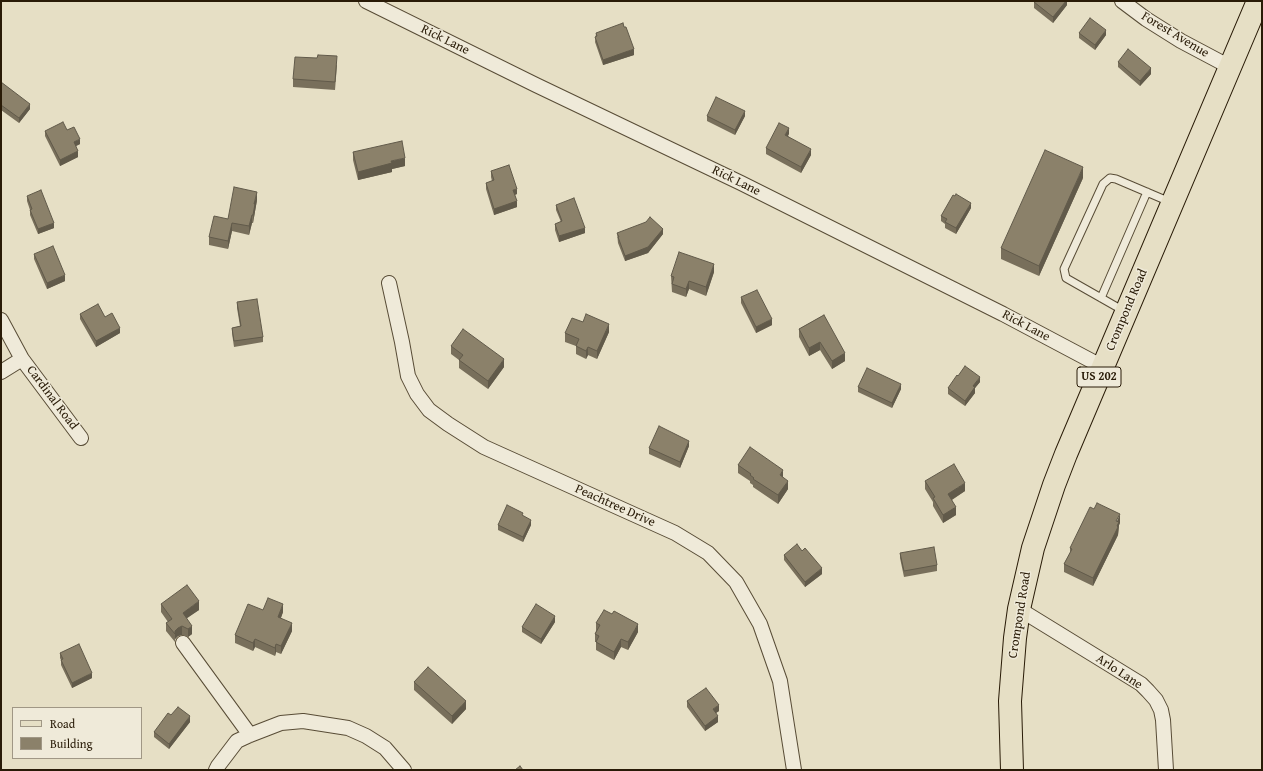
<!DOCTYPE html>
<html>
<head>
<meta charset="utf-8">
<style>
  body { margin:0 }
  #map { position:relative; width:1263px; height:771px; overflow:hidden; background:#e6dfc5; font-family:"Gentium Book Plus",serif }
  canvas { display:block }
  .frame { position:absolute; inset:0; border:2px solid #291b07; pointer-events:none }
  .legend { position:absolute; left:12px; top:707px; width:130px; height:52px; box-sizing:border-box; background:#efead9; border:1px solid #a09785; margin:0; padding:5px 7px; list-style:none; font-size:12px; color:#291b07 }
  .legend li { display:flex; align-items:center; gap:8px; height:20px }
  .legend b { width:20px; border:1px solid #a09785 }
</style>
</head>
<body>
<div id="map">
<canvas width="1263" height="771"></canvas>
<div class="frame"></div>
<ul class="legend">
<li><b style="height:5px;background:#e6dfc5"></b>Road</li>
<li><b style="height:11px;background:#8b816a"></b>Building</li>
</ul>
</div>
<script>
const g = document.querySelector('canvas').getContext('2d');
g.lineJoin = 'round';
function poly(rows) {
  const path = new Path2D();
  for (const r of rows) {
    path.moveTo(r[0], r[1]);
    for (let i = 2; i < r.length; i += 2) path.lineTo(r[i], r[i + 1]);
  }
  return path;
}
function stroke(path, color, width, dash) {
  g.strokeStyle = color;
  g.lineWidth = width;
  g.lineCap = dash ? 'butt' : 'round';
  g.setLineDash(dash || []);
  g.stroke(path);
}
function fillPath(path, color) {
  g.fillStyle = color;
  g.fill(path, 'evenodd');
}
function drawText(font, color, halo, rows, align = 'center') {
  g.font = font + ' "Gentium Book Plus",serif';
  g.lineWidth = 3;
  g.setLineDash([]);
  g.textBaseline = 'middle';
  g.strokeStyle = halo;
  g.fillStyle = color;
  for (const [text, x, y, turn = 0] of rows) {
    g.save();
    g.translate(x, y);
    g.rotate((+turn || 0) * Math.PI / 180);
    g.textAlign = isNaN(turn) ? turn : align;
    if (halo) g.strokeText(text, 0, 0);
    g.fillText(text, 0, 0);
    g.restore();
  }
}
const lane = poly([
  [1101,298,1147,192],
  [1124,311,1066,278,1064,269,1103,184,1110,178,1116,179,1170,202]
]);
const street = poly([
  [366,1,536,85,741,183,1003,314,1103,367],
  [1122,1,1146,19,1181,41,1230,67],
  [389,283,402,342,408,376,417,394,429,410,448,424,484,447,675,533,708,553,736,582,760,624,780,681,794,770],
  [1,320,22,359,81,438],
  [1,372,22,359],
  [1019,609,1141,684,1148,691,1156,700,1161,710,1163,720,1166,770],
  [183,643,250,735],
  [216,770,218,766,237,741,250,735,281,723,303,721,348,728,366,736,385,748,404,770]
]);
const primary = poly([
  [1012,770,1010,701,1015,638,1019,609,1033,548,1054,485,1066,454,1258,1]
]);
stroke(lane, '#584c36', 9);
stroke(street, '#584c36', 16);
stroke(primary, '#291b07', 24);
stroke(lane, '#efead9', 7);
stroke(street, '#efead9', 14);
stroke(primary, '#e6dfc5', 22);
fillPath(poly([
  [1033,1,1067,1,1067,5,1053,23,1034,8,1034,2],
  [596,33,634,55,603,65,595,42],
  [1079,33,1106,35,1095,50,1079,38],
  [1118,62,1151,74,1140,86,1118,67],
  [337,65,335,90,293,87,293,79],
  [1,82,30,109,19,123,1,110],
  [707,116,745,116,735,135,707,121],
  [67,130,80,144,76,146,78,157,60,166,45,136,45,131],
  [789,134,788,136,811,155,801,173,766,154,766,148],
  [353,152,405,166,392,169,392,172,358,180,353,160],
  [491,171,517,194,515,195,517,207,494,215,486,189,486,183,492,181,491,177],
  [1083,178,1039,276,1001,259,1001,248],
  [27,196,54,228,38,234,30,215,30,210,27,201],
  [257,200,253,223,252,223,249,235,232,231,228,249,209,245,209,237,228,219],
  [556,205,585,233,559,242,555,230,555,224,561,222,556,210],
  [971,208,956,234,945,228,945,224,941,221,941,216],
  [617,233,663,234,648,253,625,261,618,243],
  [34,254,65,281,47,289,34,259],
  [714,272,706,296,689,289,686,297,672,292,671,276],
  [741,297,772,325,756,333,741,303],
  [237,302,263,337,263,342,234,347,232,333,232,328,240,326,237,308],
  [80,314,105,317,120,333,96,347,80,319],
  [824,315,845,361,832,369,820,350,809,356,799,337,799,329],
  [583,322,609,332,597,359,588,355,586,359,576,354,576,346,565,342,565,333],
  [451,346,504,367,488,389,459,368,459,360,451,354],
  [958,376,980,382,975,388,975,393,965,406,948,394,948,388],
  [858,387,901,389,892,408,858,392],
  [689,446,680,468,649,454,649,448],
  [738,465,783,477,788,489,778,504,753,487,753,485,750,483,750,481,738,473],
  [925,481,965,491,952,500,956,515,943,523,933,506,933,502,925,489],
  [1120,523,1119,525,1118,535,1093,586,1064,572,1064,564,1070,553,1070,548],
  [498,525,531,525,523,542,498,530],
  [900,553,937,565,937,571,904,577,900,558],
  [784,555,822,574,805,587,784,560],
  [161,604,199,610,186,618,192,634,188,637,182,635,178,636,175,639,175,642,166,631,166,623,168,622,161,612],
  [263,610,283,612,281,618,292,631,281,654,276,652,275,656,255,647,253,651,235,643,235,635],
  [555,622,541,644,522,632,522,627],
  [596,623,638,632,628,650,621,647,614,660,596,650,596,642,595,642,595,634,596,631],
  [60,653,92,678,72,688,61,665,61,660,60,658],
  [414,682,466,709,452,724,414,690],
  [687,701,719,711,716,713,718,722,705,731,687,707],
  [171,715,190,722,169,749,154,737,154,732]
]), '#786f5b');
fillPath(poly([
  [1066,1,1067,1,1067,5,1053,23,1053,17],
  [1106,30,1106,35,1095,50,1095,45],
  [634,49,634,55,603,65,603,60],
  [1151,68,1151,74,1140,86,1140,81],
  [30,104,30,109,19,123,19,118],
  [745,111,745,116,735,135,735,130],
  [789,128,789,134,785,140,785,135],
  [80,139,80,144,74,147,74,142],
  [811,149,811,155,801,173,801,167],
  [78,151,78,157,60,166,60,160],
  [405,158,405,166,392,169,392,172,358,180,358,172,391,161],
  [1083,167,1083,178,1039,276,1039,266],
  [517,189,517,194,513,195,513,190],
  [257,192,257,200,253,223,254,204],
  [517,201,517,207,494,215,494,209],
  [971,203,971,208,956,234,956,228],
  [252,215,252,223,249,235,249,226],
  [54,223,54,228,38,234,38,229],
  [232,223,232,231,228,249,228,241],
  [585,228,585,233,559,242,559,236],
  [663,229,663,234,648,253,625,261,625,256],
  [714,264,714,272,706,296,706,287],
  [65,275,65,281,47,289,47,283],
  [689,281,689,289,686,297,686,289],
  [772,319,772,325,756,333,756,327],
  [609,324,609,332,597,359,597,351],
  [120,328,120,333,96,347,96,341],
  [820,342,820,350,809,356,809,348],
  [588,347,588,355,586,359,586,351],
  [845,353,845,361,832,369,832,361],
  [504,359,504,367,488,389,488,381],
  [980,377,980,382,975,388,975,393,965,406,965,401,973,386],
  [901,384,901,389,892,408,892,403],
  [689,441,689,446,680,468,680,462],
  [783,470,783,478,780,475],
  [788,481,788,489,778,504,778,495],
  [965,483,965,491,948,502,948,494],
  [956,507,956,515,943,523,943,515],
  [1120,514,1120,523,1119,525,1118,535,1093,586,1093,578],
  [531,520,531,525,523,542,523,537],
  [822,568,822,574,805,587,805,582],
  [199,601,199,610,183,621,183,613],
  [283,604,283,612,278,625,278,617],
  [555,616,555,622,541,644,541,639],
  [292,623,292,631,281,654,281,646],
  [638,624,638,632,628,650,628,642],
  [182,626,182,635,178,636,175,639,175,642,175,631,178,628],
  [192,626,192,634,188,637,188,629],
  [255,639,255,647,253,651,253,643],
  [621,639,621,647,614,660,614,652],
  [276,644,276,652,275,656,275,648],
  [92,673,92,678,72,688,72,683],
  [466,701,466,709,452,724,452,716],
  [719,705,719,711,713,715,713,709],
  [190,716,190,722,169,749,169,744],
  [718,716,718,722,705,731,705,726]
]), '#615a4a');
const building = poly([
  [1035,1,1066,1,1053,17,1034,2,1035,1],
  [1090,18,1106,30,1095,45,1079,33,1090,18],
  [623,23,624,27,626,27,634,49,603,60,595,37,597,36,596,33,623,23],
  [1128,49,1151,68,1140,81,1118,62,1128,49],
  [318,55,337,56,335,82,293,79,295,57,317,58,318,55],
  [1,82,30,104,19,118,1,105,1,82],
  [716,97,745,111,735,130,707,116,716,97],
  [63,122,67,130,74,127,80,139,74,142,78,151,60,160,45,131,63,122],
  [779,123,789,128,785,135,811,149,801,167,766,148,779,123],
  [402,141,405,158,391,161,392,163,358,172,353,152,402,141],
  [1045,150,1083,167,1039,266,1001,248,1045,150],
  [509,165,517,189,513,190,517,201,494,209,486,183,494,180,491,171,509,165],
  [234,187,257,192,254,204,255,204,253,215,252,215,249,226,232,223,228,241,209,237,214,216,228,219,234,187],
  [41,190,54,223,38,229,30,210,32,209,27,196,41,190],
  [956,194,971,203,956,228,945,222,947,219,941,216,953,195,955,196,956,194],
  [574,198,585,228,559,236,555,224,562,221,556,205,574,198],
  [650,217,663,229,648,247,625,256,618,237,619,237,617,233,646,222,650,217],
  [53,246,65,275,47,283,34,254,53,246],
  [679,252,714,264,706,287,689,281,686,289,672,284,674,277,671,276,679,252],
  [757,290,772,319,756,327,741,297,757,290],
  [257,299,263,337,234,341,232,328,241,326,237,302,257,299],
  [98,304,105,317,112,313,120,328,96,341,80,314,98,304],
  [586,314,609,324,597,351,588,347,586,351,576,346,579,339,565,333,572,318,583,322,586,314],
  [824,315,845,353,832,361,820,342,809,348,799,329,824,315],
  [463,329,504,359,488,381,459,360,463,355,451,346,463,329],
  [965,366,980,377,973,386,975,387,965,401,948,388,957,375,958,376,965,366],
  [867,368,901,384,892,403,858,387,867,368],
  [659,426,689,441,680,462,649,448,659,426],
  [750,447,783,470,780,475,788,481,778,495,753,479,754,478,750,475,751,474,738,465,750,447],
  [954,464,965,483,948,494,956,507,943,515,933,498,935,497,925,481,954,464],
  [1097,503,1120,514,1116,521,1119,522,1117,526,1118,527,1093,578,1064,564,1072,549,1070,548,1090,507,1094,509,1097,503],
  [507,505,523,513,522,515,531,520,523,537,498,525,507,505],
  [797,544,802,551,805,548,822,568,805,582,784,555,797,544],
  [934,547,937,565,904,571,900,553,934,547],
  [187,585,199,601,183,613,192,626,188,629,182,626,178,628,175,631,175,634,166,623,172,619,161,604,187,585],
  [268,598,283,604,278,617,292,623,281,646,276,644,275,648,255,639,253,643,235,635,248,604,263,610,268,598],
  [536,604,555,616,541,639,522,627,536,604],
  [604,610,612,614,614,611,638,624,628,642,621,639,614,652,596,642,599,636,595,634,600,625,596,623,604,610],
  [79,644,92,673,72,683,61,660,63,659,60,653,79,644],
  [428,667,466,701,452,716,414,682,428,667],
  [706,688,719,705,713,709,718,716,705,726,687,701,706,688],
  [178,707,190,716,169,744,154,732,168,713,171,715,178,707],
  [520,766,523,770,515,770,520,766]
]);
fillPath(building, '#8b816a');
stroke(building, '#615a4a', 1);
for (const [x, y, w] of [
  [1099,377,44]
]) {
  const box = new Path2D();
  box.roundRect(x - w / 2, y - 10, w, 20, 3);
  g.fillStyle = '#efead9';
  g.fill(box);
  stroke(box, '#291b07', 1);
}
drawText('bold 12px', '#291b07', null, [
  ["US 202",1099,377]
]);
drawText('13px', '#291b07', '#efead9', [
  ["Forest Avenue",1175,35,31],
  ["Rick Lane",445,40,26],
  ["Rick Lane",736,181,26],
  ["Crompond Road",1127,310,-67],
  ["Rick Lane",1026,326,28],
  ["Cardinal Road",52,398,53],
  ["Peachtree Drive",615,506,24],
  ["Crompond Road",1020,615,-81],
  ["Arlo Lane",1119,672,33]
]);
</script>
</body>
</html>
